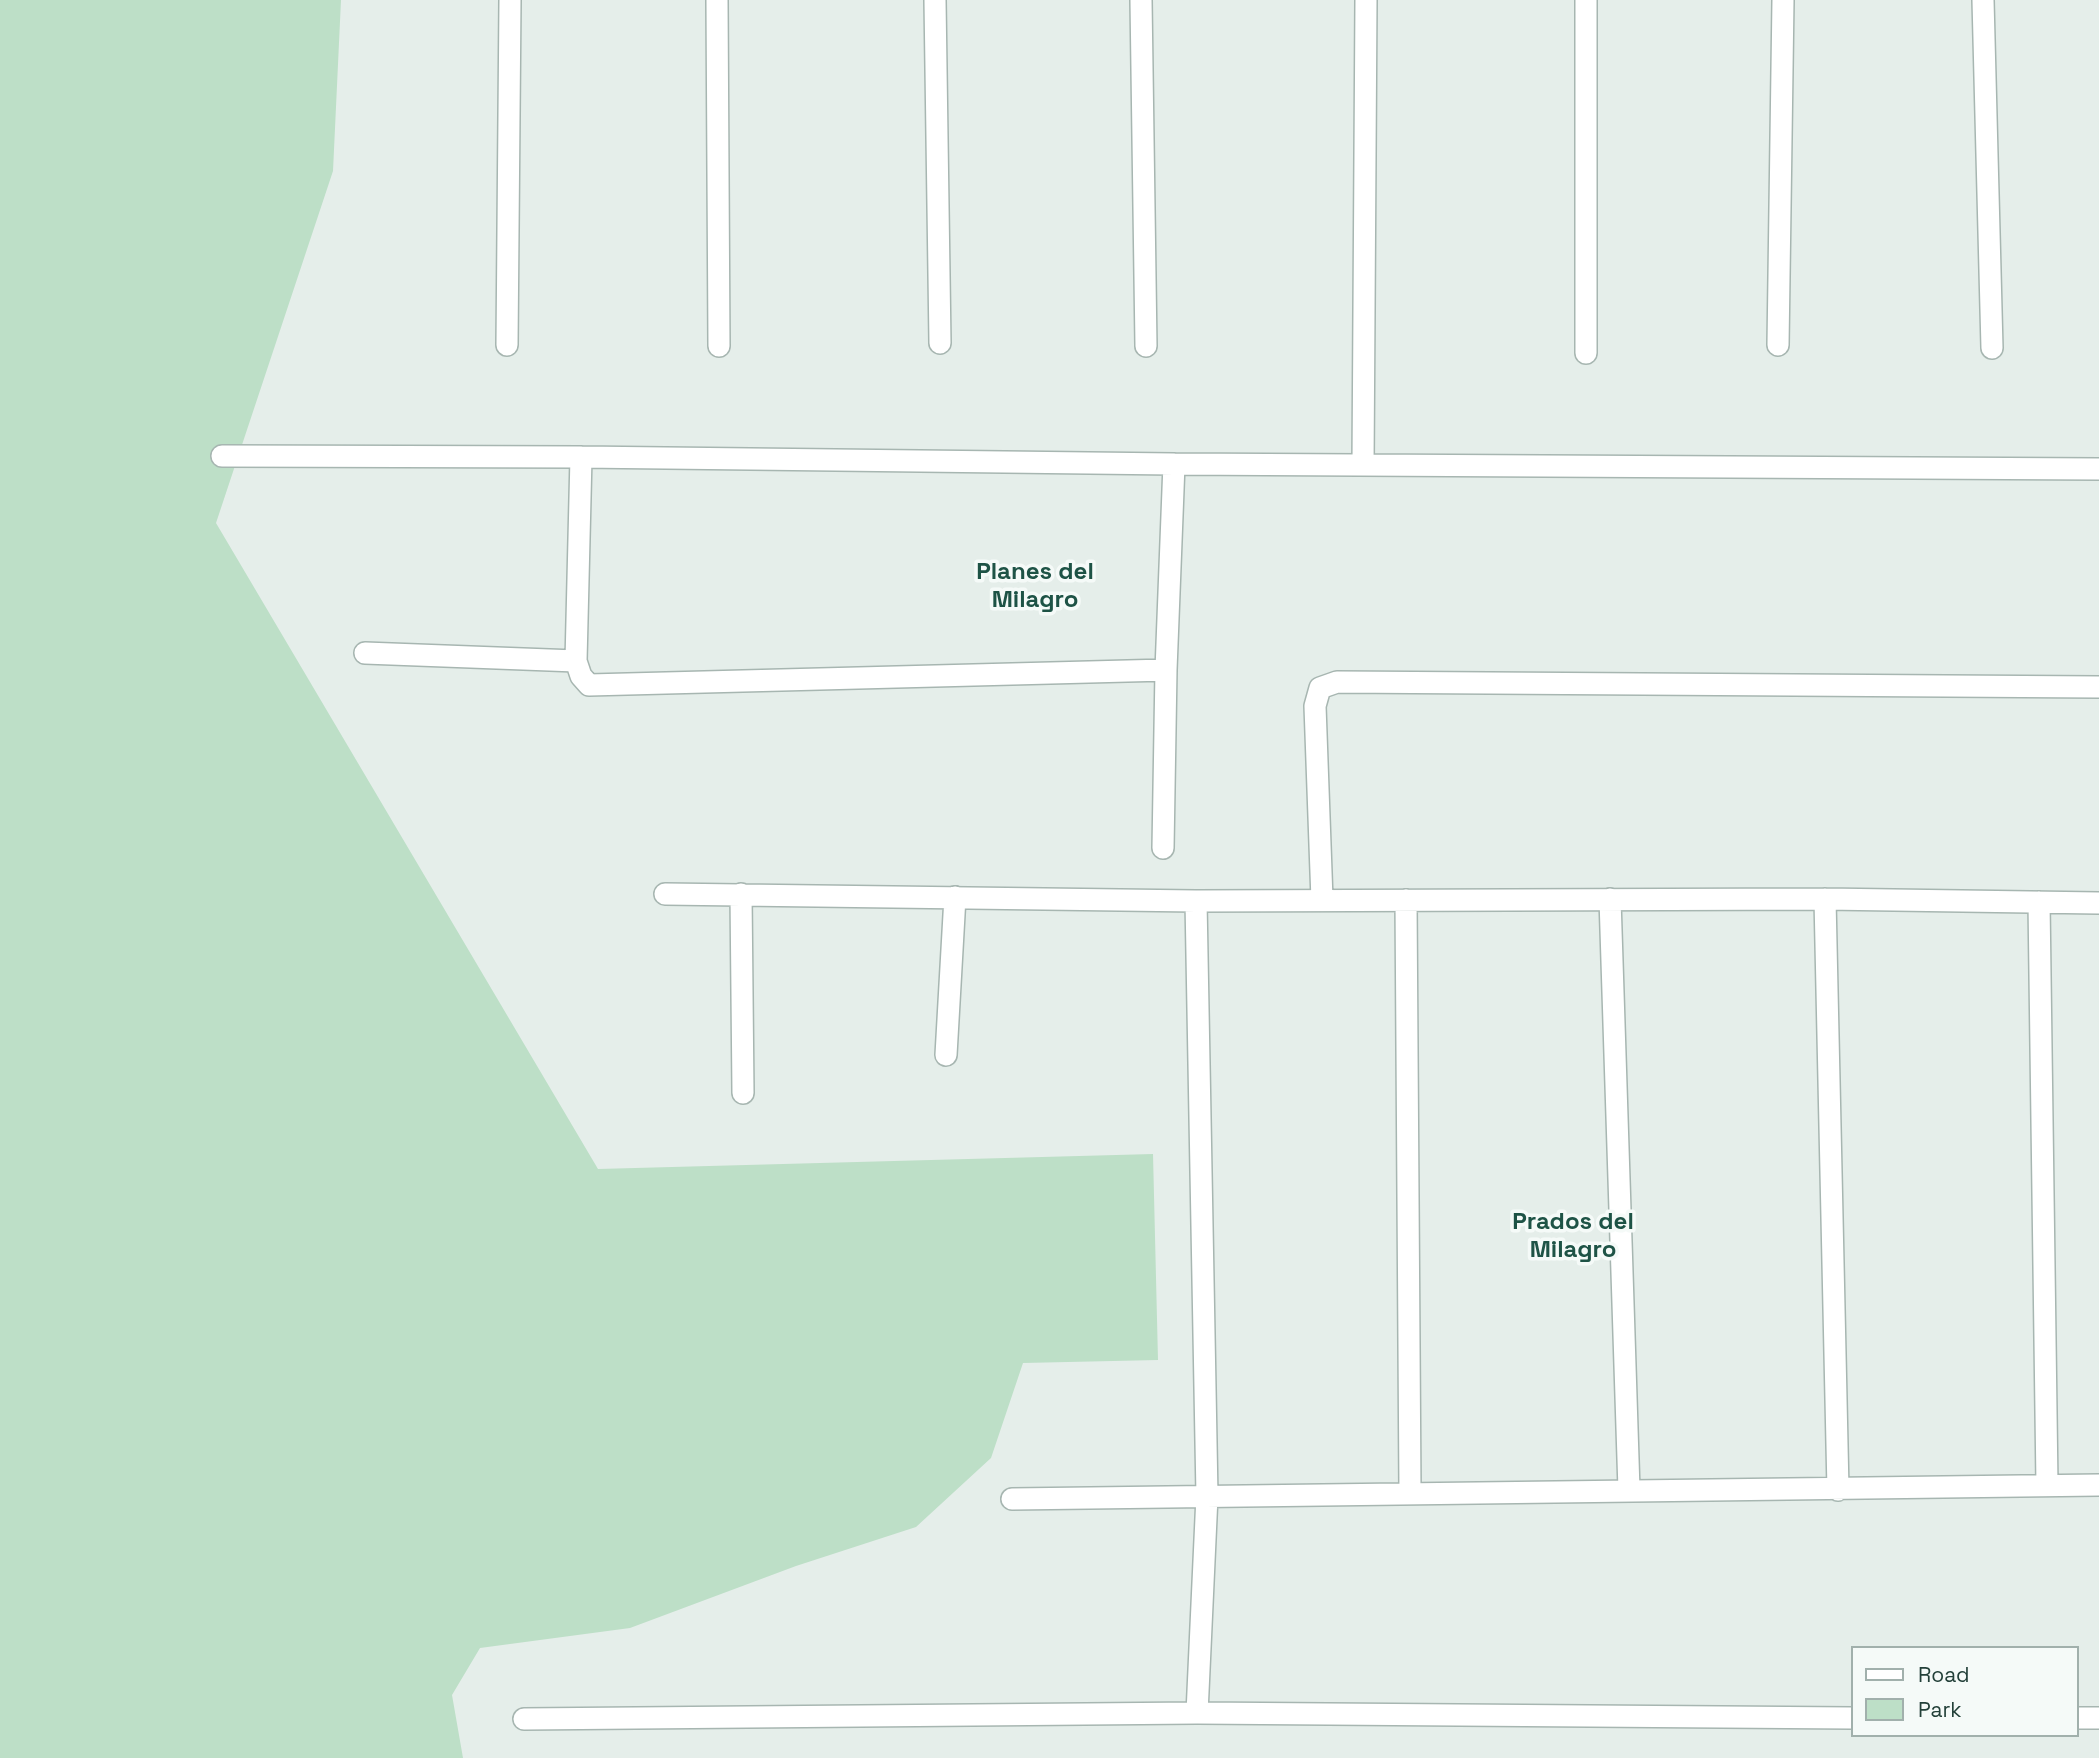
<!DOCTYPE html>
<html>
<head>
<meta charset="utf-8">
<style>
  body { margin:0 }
  #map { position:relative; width:2099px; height:1758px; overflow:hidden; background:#e5eeea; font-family:"Space Grotesk",sans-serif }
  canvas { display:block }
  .legend { position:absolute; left:1851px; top:1646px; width:228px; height:91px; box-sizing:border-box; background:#f5faf8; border:2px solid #a1b0ac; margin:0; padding:9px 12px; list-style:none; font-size:21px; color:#234039 }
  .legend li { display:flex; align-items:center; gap:14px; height:35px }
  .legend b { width:35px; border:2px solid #a1b0ac }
</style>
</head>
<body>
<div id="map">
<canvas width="2099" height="1758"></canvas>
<ul class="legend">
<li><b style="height:9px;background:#fff"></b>Road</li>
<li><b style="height:19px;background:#bddfc7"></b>Park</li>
</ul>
</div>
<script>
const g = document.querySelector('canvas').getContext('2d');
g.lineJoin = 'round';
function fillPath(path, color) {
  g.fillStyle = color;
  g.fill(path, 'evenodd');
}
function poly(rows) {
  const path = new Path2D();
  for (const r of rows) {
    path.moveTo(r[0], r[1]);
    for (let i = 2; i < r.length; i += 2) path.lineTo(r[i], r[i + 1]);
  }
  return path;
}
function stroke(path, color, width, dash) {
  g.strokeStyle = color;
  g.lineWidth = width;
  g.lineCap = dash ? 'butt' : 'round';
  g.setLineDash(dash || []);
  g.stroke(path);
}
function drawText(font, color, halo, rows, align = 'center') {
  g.font = font + ' "Space Grotesk",sans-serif';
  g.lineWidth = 7;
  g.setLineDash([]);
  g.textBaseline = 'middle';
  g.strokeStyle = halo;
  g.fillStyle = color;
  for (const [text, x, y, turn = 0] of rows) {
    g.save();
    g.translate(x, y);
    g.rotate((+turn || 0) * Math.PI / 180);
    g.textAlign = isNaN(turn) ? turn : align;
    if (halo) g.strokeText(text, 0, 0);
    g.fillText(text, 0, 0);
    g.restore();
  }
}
fillPath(poly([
  [0,0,341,0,333,171,216,523,598,1169,1153,1154,1158,1360,1023,1363,991,1458,916,1527,796,1566,630,1628,480,1648,452,1695,463,1758,0,1758]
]), '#bddfc7');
const minor = poly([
  [717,0,719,346],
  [935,0,940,343],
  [1141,0,1146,346],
  [1983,0,1992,348],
  [507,345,510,0],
  [1778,345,1783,0],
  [1586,353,1586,0],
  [222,456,581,457,1174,464,2099,469],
  [581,457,576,661,581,676,589,685,1166,670],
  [1363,465,1366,0],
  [365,653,576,661],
  [1163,848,1166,670,1174,464],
  [665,894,1196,901,1825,899,2099,903],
  [741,894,743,1093],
  [1610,899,1629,1490],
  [1825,899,1838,1490],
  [1322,900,1315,706,1320,688,1337,682,2099,687],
  [1406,900,1410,1493],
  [1196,901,1207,1496,1197,1713],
  [2039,902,2047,1485],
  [946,1055,955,897],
  [1012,1499,2099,1485],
  [2076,1718,2099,1718],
  [524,1719,1197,1713,1852,1718]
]);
stroke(minor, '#a7b6b1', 24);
stroke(minor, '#fff', 21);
drawText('bold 24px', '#1e5346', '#f5faf8', [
  ["Planes del",1035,572],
  ["Milagro",1035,600],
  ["Prados del",1573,1222],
  ["Milagro",1573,1250]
]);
</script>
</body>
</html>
